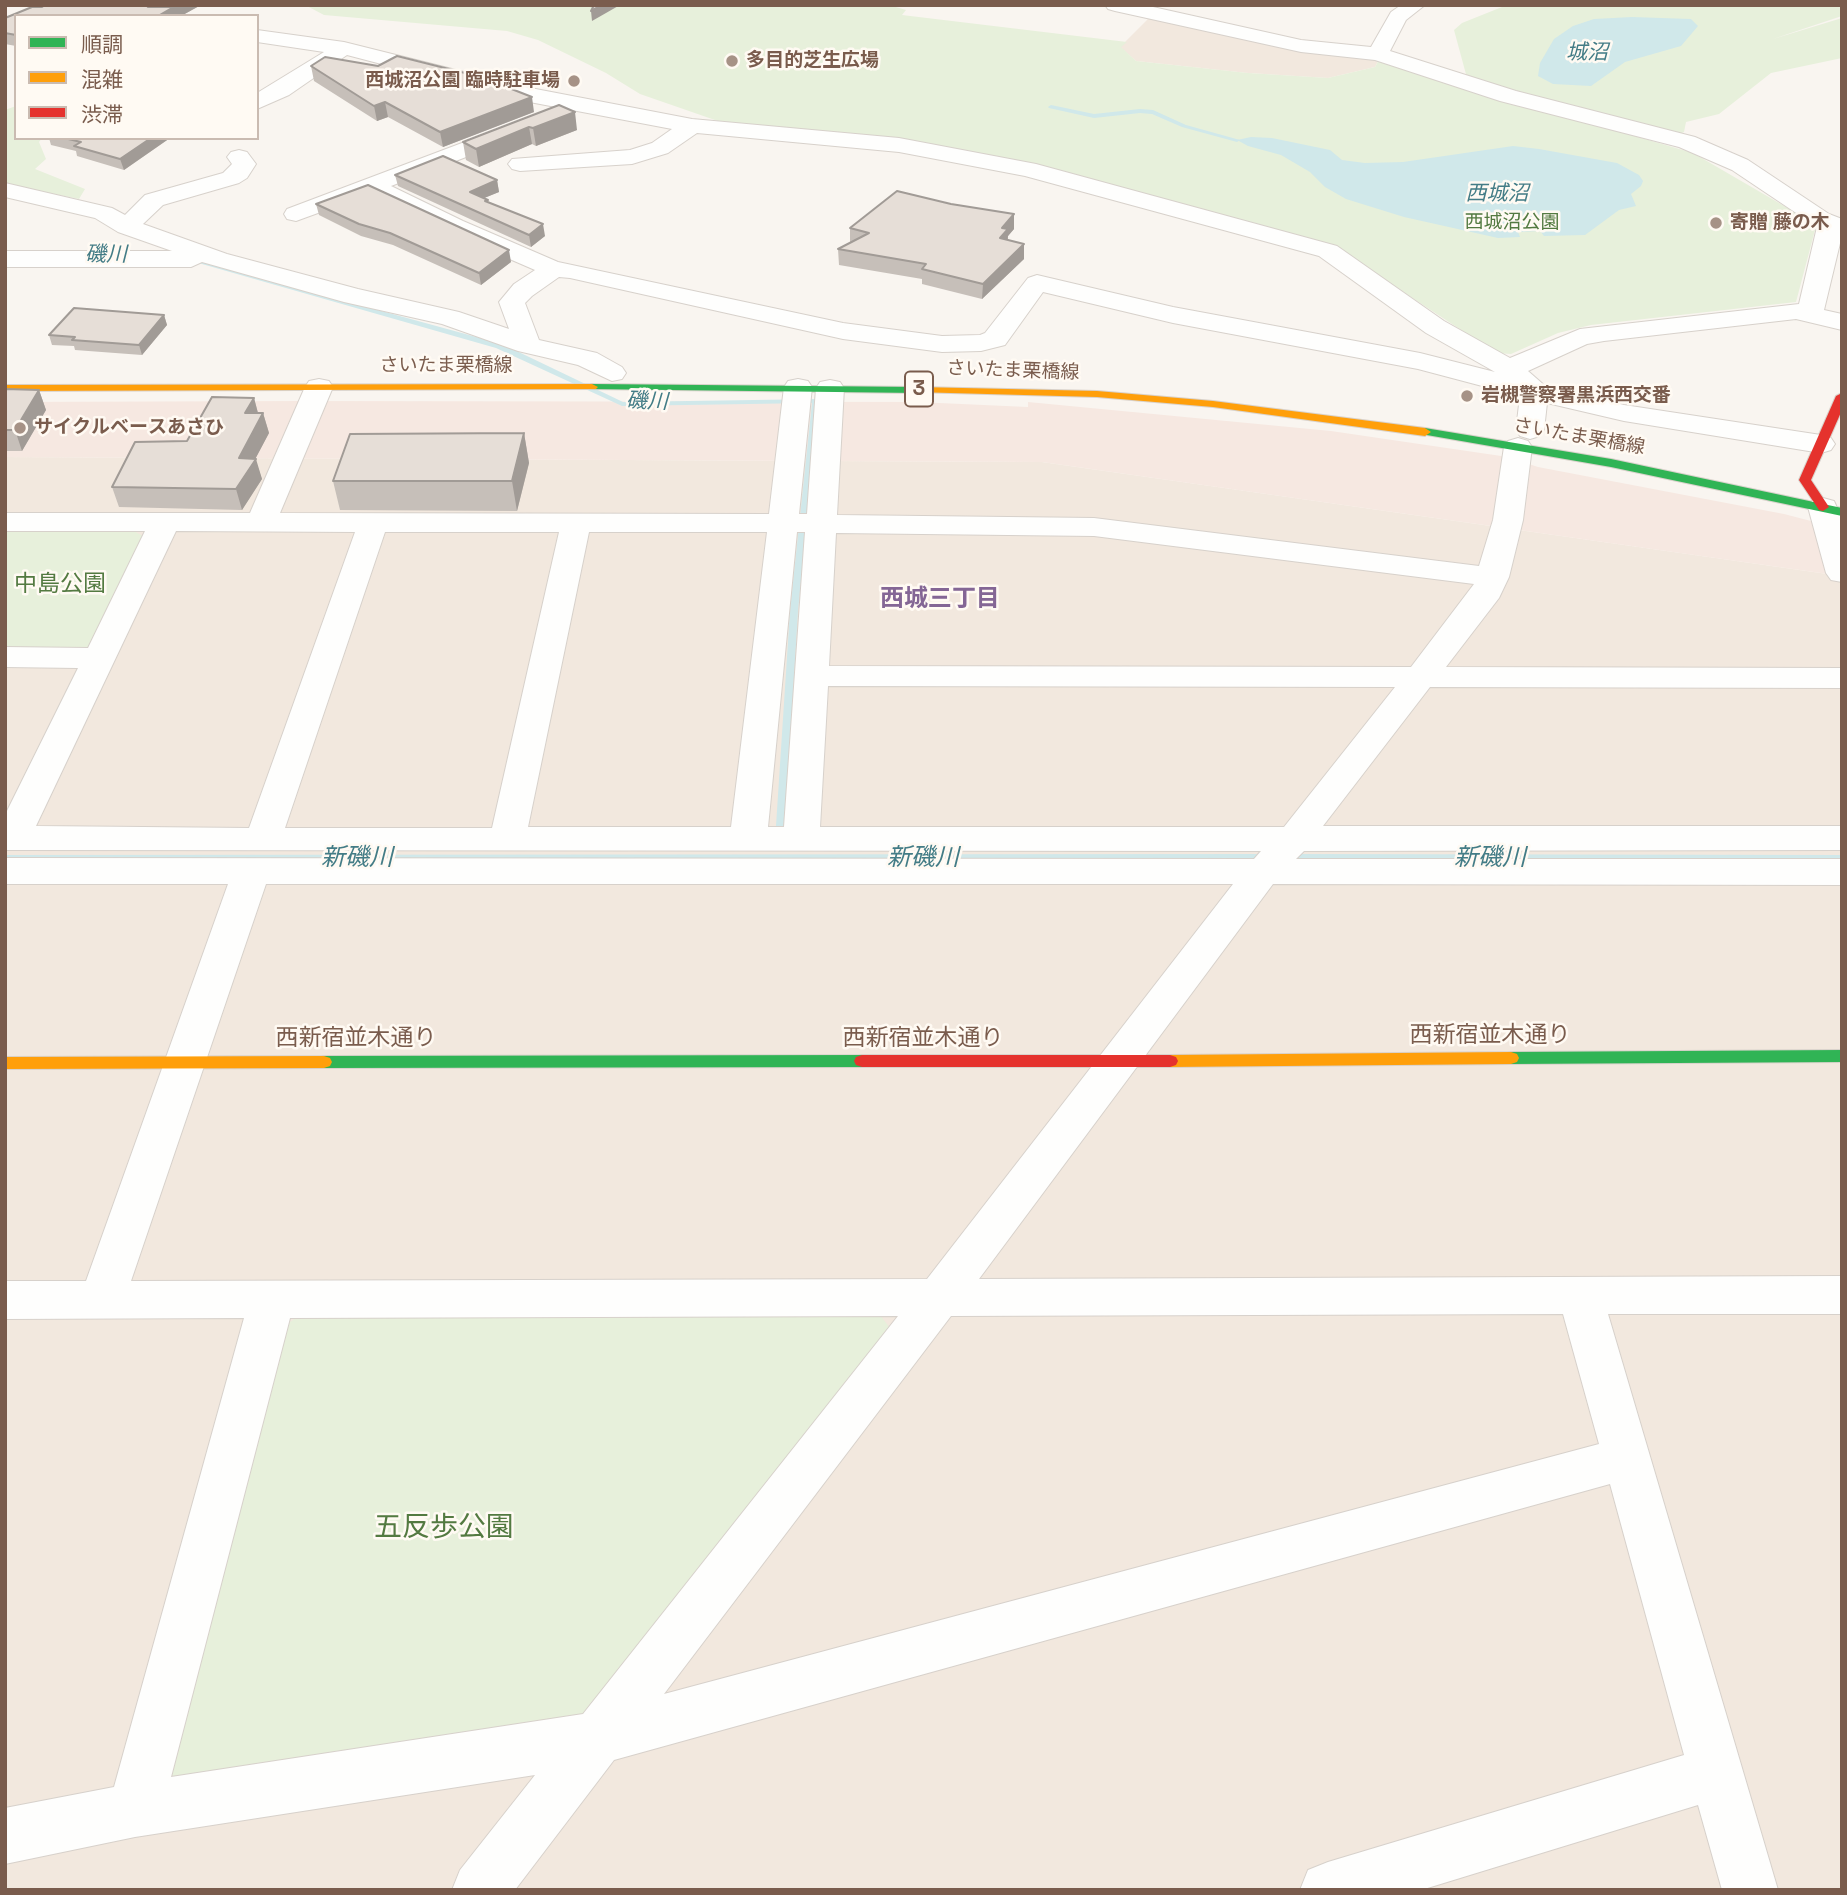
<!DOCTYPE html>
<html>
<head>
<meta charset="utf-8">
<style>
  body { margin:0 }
  #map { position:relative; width:1847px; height:1895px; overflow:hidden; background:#f9f5f0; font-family:"Space Grotesk","Noto Sans JP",sans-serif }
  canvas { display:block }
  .frame { position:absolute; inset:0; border:7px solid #7a5c4d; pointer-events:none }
  .legend { position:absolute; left:14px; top:14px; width:245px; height:126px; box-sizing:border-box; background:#fffaf3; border:2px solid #cabbb1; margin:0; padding:9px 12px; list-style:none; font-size:21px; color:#7a5c4d }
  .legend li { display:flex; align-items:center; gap:14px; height:35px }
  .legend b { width:35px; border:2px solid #cabbb1 }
</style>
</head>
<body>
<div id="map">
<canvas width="1847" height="1895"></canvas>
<div class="frame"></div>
<ul class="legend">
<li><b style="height:9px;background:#30b455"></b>順調</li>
<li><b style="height:9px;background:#ff9f0a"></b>混雑</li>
<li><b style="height:9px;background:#e5322d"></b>渋滞</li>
</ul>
</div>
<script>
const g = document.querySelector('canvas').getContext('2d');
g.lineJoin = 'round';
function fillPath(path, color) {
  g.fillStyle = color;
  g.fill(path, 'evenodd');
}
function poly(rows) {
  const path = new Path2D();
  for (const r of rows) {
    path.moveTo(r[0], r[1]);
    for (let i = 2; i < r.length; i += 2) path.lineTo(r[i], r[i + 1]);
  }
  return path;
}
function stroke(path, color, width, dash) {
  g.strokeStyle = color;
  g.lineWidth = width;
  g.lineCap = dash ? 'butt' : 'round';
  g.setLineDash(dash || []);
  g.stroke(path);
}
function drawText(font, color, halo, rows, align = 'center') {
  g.font = font + ' "Space Grotesk","Noto Sans JP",sans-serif';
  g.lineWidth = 5;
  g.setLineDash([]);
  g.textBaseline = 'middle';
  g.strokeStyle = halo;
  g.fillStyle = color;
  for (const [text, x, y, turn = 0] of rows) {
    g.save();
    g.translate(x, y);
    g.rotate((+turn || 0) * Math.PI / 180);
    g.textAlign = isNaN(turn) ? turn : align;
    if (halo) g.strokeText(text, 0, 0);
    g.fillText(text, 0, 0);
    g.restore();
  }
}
fillPath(poly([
  [1151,16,1380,58,1375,67,1328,78,1248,73,1136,61,1120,47],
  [5,457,1042,462,1842,576,1842,1890,5,1890]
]), '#f2e8de');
fillPath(poly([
  [302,401,917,402,1028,407,1028,402,1331,431,1508,457,1538,467,1784,514,1842,529,1842,576,1042,462,5,457,5,402]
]), '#f6e8e1');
fillPath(poly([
  [305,5,889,5,906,10,902,15,1127,42,1121,47,1136,61,1248,73,1328,78,1375,67,1380,58,1419,73,1693,153,1810,221,1815,230,1796,302,1591,325,1558,333,1511,354,1496,353,1335,247,1024,164,738,128,640,94,606,73,538,40,507,31,324,15],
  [1507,5,1842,5,1842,16,1773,39,1842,18,1842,58,1771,73,1719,114,1686,122,1684,132,1673,137,1467,78,1454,30,1462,23],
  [16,106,16,138,42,138,39,142,46,159,35,169,85,189,79,199,5,184,5,110],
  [5,530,132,530,143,536,90,645,84,650,5,655],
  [880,1315,890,1328,586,1718,185,1785,162,1771,278,1330,299,1316]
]), '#e7f0db');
fillPath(poly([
  [1632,17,1691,19,1698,26,1681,46,1625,62,1591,86,1553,84,1538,76,1540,63,1554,39,1573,26,1594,19],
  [1251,137,1272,138,1330,150,1342,160,1365,163,1403,162,1513,146,1539,149,1617,163,1639,175,1643,181,1641,186,1631,194,1636,206,1619,210,1585,235,1544,236,1540,231,1518,232,1520,237,1498,238,1404,217,1346,199,1325,187,1310,172,1281,155,1248,146,1237,140]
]), '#d0e8ea');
fillPath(poly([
  [1051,105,1094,114,1140,109,1153,110,1186,125,1240,140,1237,142,1182,127,1152,114,1140,113,1094,118,1049,108,1048,107,1051,105],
  [188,258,502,344,623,402,819,399,798,611,784,843,776,843,775,841,790,611,812,403,622,406,496,348,188,260,188,258],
  [1269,854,1273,855,1274,857,1273,859,5,861,5,855,1269,854],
  [1286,854,1842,855,1842,861,1282,859,1281,857,1282,855,1286,854]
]), '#d0e8ea');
const street = poly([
  [139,5,163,5,175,16,151,16,139,5],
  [1105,5,1144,5,1301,40,1371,47,1391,12,1401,5,1425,5,1406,20,1390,51,1516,91,1695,137,1748,160,1829,214,1842,219,1842,235,1824,310,1842,314,1842,330,1796,319,1604,341,1587,344,1528,371,1544,385,1624,405,1821,435,1831,438,1835,444,1831,450,1821,453,1624,421,1547,403,1544,430,1540,436,1530,439,1520,436,1516,430,1520,396,1418,369,1173,323,1043,292,1005,345,981,351,942,352,843,339,570,278,559,277,532,296,525,303,539,340,597,353,622,367,626,373,622,379,612,381,578,365,518,351,442,324,344,302,202,262,191,267,5,267,5,251,172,251,118,232,95,218,5,197,5,183,112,208,125,215,145,195,223,173,232,164,227,157,231,152,239,150,247,152,256,164,247,178,239,183,163,205,143,224,227,254,358,289,459,312,509,329,499,302,514,284,535,270,445,231,370,194,296,221,287,219,284,214,287,209,515,123,523,125,526,130,523,135,391,186,463,221,558,262,843,323,942,336,980,335,985,333,1028,278,1037,275,1173,307,1420,353,1495,372,1426,333,1319,256,1025,176,899,152,697,133,668,153,632,164,520,171,512,169,508,164,512,159,630,150,652,143,672,129,519,100,347,55,289,95,257,109,257,93,324,52,257,42,257,30,344,42,520,86,692,119,899,138,1036,164,1337,246,1444,321,1510,358,1580,329,1799,304,1817,227,1732,170,1679,147,1500,101,1375,60,1301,52,1115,11,1108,9,1105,5],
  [319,379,329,381,333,387,280,513,769,514,784,387,788,381,798,379,808,381,812,387,799,514,807,514,816,388,820,382,830,380,840,382,844,388,837,515,1094,518,1479,566,1493,520,1504,447,1508,441,1518,438,1528,441,1532,447,1523,520,1509,577,1499,598,1446,667,1842,668,1842,688,1430,687,1323,826,1842,826,1842,850,1304,851,1296,859,1842,859,1842,885,1273,884,979,1279,1842,1276,1842,1314,1608,1314,1778,1890,1722,1890,1698,1805,1421,1890,1300,1890,1308,1870,1328,1862,1684,1755,1610,1484,614,1760,515,1890,452,1890,460,1870,535,1775,135,1837,5,1864,5,1808,114,1787,244,1318,5,1319,5,1281,86,1281,228,884,5,884,5,858,1254,859,1261,851,5,850,5,815,78,668,5,667,5,647,88,648,145,531,5,531,5,513,250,513,305,387,309,381,319,379],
  [176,531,355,532,249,828,36,826,176,531],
  [385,532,559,532,492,828,285,828,385,532],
  [589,532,767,532,731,827,528,827,589,532],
  [797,532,805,532,784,827,768,827,797,532],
  [836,533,1094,536,1474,584,1411,667,829,666,836,533],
  [828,686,1395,687,1284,827,820,827,828,686],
  [266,884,1233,884,927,1279,131,1281,266,884],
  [1563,1314,1599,1444,664,1694,951,1316,1563,1314],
  [898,1316,583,1714,171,1777,290,1318,898,1316],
  [1823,498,1834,501,1842,519,1842,582,1831,580,1826,573,1808,507,1812,501,1823,498]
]);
const fast = poly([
  [592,384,918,387,924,390,918,393,588,389,586,387,592,384],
  [1425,428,1611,459,1842,508,1842,516,1611,467,1421,434,1421,430,1425,428],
  [1842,1050,1842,1062,1511,1064,1505,1062,1503,1058,1505,1054,1511,1052,1842,1050],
  [862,1055,868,1057,870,1061,868,1065,862,1067,324,1068,318,1066,316,1062,318,1058,324,1056,862,1055]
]);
const slow = poly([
  [592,384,598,387,596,389,5,391,5,385,592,384],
  [918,387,1097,391,1213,401,1425,428,1431,432,1425,436,1213,407,1097,397,914,392,914,388,918,387],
  [1511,1052,1517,1054,1519,1058,1517,1062,1511,1064,1170,1067,1164,1065,1162,1061,1164,1057,1170,1055,1511,1052],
  [324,1056,330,1058,332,1062,330,1066,324,1068,5,1069,5,1057,324,1056]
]);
const jam = poly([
  [1842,393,1842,410,1811,480,1829,507,1823,511,1819,510,1799,480,1836,396,1842,393],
  [862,1055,1170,1055,1176,1057,1178,1061,1176,1065,1170,1067,862,1067,856,1065,854,1061,856,1057,862,1055]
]);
stroke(street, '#d7d1cb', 2);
stroke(fast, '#d9d2cb', 2);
stroke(slow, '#d9d2cb', 2);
stroke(jam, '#d9d2cb', 2);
fillPath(street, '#fefefd');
fillPath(fast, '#30b455');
fillPath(slow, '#ff9f0a');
fillPath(jam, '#e5322d');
fillPath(poly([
  [45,5,146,5,148,7,168,7,166,5,201,5,181,16,16,16,16,46,5,44,5,18,32,7,42,7],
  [311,66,534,112,443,147,388,117,377,121,314,81],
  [559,105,577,130,536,146,532,144,479,167,466,160,463,142],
  [49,138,170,138,124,170,77,156,76,151,51,145],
  [395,175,497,180,499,192,484,198,489,202,545,236,531,247,398,186],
  [316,204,511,262,481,285,393,245,361,236,319,215],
  [951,204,1014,214,1014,229,1008,236,1008,240,1024,259,982,299,922,284,922,279,839,265,838,249,850,243,850,228],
  [164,315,167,325,142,355,75,350,74,346,52,345,49,335],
  [5,389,39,390,46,410,22,451,5,451],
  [254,398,258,413,263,413,269,433,255,459,262,479,242,510,119,507,112,487,187,441],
  [524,433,529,463,517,511,340,510,333,481]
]), '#c6bfb9');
fillPath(poly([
  [177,5,201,5,181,16,158,16],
  [601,5,620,5,592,21,591,11],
  [532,97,534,112,443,147,440,132],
  [385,102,388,117,377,121,374,106],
  [575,112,577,130,536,146,533,128],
  [529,127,532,144,479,167,476,149],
  [151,138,170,138,124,170,120,159],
  [497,180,499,192,472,203,470,192],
  [1014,214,1014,229,1008,236,1007,244,1000,238,1002,228],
  [543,224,545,236,531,247,529,235],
  [1024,244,1024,259,982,299,983,284],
  [509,250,511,262,481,285,479,273],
  [164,315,167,325,142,355,139,345],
  [39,390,46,410,22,451,15,430],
  [254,398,259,417,245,413],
  [263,413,269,433,250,469,256,459,262,479,242,510,236,489,239,458],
  [524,433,529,463,517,511,512,481]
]), '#a19b96');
const building = poly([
  [45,5,146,5,148,7,172,7,174,5,177,5,158,16,16,16,16,35,5,33,5,18,32,7,42,7,45,5],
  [594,5,601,5,591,11,594,5],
  [397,56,481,77,532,97,440,132,385,102,374,106,311,66,325,57,378,66,397,56],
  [559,105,575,112,533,128,529,127,476,149,463,142,559,105],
  [64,138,151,138,120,159,74,146,81,142,64,138],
  [443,156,497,180,470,192,488,200,485,201,543,224,529,235,395,175,443,156],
  [368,185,509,250,479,273,390,233,359,224,316,204,368,185],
  [897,191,951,204,1014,214,1002,228,1008,229,1000,238,1024,244,983,284,922,269,926,264,838,249,869,233,850,228,897,191],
  [74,308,164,315,139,345,72,340,75,337,49,335,74,308],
  [5,389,39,390,15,430,5,430,5,389],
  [212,397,254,398,245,413,263,413,239,458,256,459,236,489,112,487,135,442,187,441,212,397],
  [524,433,512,481,333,481,350,434,524,433]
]);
fillPath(building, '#e6ded7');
stroke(building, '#a19b96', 2);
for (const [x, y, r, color] of [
  [732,61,7,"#a69286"],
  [574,81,7,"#a69286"],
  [1716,223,7,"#a69286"],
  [1467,396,7,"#a69286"],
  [20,428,7,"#a69286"]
]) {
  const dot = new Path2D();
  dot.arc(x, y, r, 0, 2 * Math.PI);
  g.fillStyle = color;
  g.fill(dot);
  stroke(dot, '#fffaf3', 2.5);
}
drawText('bold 19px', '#7a5c4d', '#fffaf3', [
  ["多目的芝生広場",746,61],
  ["西城沼公園 臨時駐車場",560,81,"right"],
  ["寄贈 藤の木",1730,223],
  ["岩槻警察署黒浜西交番",1481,396],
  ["サイクルベースあさひ",34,428]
], 'left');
drawText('19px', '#537a41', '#fffaf3', [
  ["西城沼公園",1512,223]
]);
drawText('19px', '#7a5c4d', '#fffaf3', [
  ["さいたま栗橋線",446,366],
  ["さいたま栗橋線",1013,371,2],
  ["さいたま栗橋線",1579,437,10]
]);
drawText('italic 21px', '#437c86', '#fffaf3', [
  ["城沼",1587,53],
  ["西城沼",1497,194],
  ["磯川",106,255],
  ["磯川",647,402,2]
]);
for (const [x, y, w] of [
  [919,389,28]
]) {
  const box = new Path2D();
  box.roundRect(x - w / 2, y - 17.5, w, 35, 5);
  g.fillStyle = '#fffaf3';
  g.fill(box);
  stroke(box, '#7a5c4d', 2);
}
drawText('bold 21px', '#7a5c4d', null, [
  ["3",919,389]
]);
drawText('23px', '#537a41', '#fffaf3', [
  ["中島公園",60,585]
]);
drawText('23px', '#7a5c4d', '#fffaf3', [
  ["西新宿並木通り",1490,1036],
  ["西新宿並木通り",356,1039],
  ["西新宿並木通り",923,1039]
]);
drawText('bold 24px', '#846695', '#fffaf3', [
  ["西城三丁目",940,599]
]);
drawText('italic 24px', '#437c86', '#fffaf3', [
  ["新磯川",357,858],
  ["新磯川",923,858],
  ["新磯川",1490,858]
]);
drawText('28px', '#537a41', '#fffaf3', [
  ["五反歩公園",444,1528]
]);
</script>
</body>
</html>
